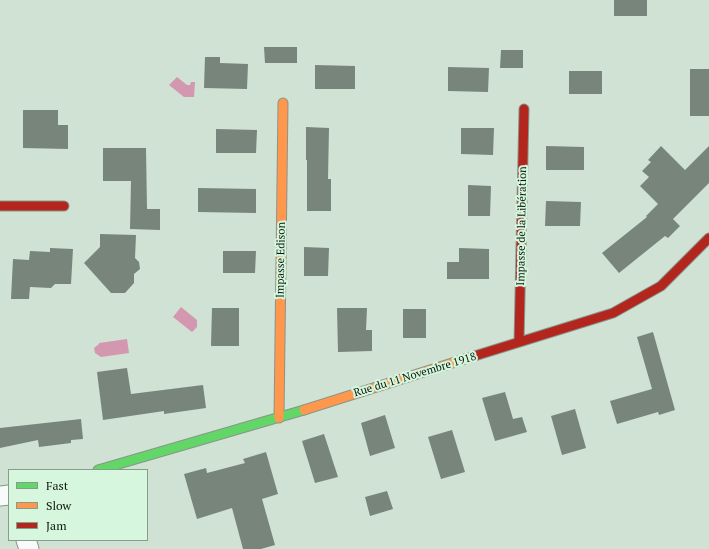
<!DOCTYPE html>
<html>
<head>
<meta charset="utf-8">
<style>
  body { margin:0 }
  #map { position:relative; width:709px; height:549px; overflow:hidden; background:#d0e2d4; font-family:"PT Serif",serif }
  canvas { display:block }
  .legend { position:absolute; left:8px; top:469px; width:140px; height:72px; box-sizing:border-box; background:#d6f6dd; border:1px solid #859d8b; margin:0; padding:5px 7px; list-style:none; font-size:12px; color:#0c170f }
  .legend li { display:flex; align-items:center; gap:8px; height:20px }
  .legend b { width:20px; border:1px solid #859d8b }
</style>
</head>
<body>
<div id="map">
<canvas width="709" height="549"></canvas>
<ul class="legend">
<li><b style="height:5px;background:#63d668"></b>Fast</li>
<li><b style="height:5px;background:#ff974d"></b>Slow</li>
<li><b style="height:5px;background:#b3261e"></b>Jam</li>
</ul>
</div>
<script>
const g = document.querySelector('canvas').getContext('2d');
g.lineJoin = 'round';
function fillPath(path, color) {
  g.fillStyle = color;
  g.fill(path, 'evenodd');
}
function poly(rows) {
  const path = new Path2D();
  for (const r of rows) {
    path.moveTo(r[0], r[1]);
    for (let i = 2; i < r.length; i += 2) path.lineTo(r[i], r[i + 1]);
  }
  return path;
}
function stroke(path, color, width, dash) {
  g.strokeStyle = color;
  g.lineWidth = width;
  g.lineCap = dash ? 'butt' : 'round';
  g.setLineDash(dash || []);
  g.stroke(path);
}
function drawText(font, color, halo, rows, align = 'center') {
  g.font = font + ' "PT Serif",serif';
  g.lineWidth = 4;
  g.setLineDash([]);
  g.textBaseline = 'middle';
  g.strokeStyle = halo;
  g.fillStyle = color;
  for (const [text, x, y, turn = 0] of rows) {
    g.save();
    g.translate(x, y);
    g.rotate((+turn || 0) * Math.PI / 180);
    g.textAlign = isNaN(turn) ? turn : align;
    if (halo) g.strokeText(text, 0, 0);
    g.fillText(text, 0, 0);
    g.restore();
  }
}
fillPath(poly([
  [177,77,187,85,190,85,191,82,195,82,194,97,184,97,169,85],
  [181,307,197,320,197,327,192,332,173,317],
  [127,339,129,353,101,357,95,353,94,348,99,344,99,343]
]), '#d497b0');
fillPath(poly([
  [614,0,647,0,647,16,614,16],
  [264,47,297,47,297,63,265,63],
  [501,50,523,50,523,68,500,68],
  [205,57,220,57,220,63,248,64,247,89,204,88],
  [315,65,355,66,355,89,315,89],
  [448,67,489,68,488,92,448,91],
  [690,69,709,69,709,116,690,116],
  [569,71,602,71,602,94,569,94],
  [23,110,58,110,58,125,68,125,68,149,23,148],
  [306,127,329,128,328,179,331,179,331,211,307,211,307,160,306,160],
  [461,128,494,128,493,155,461,154],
  [216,129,257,130,256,153,216,153],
  [546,146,584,147,584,170,546,170],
  [661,146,685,170,709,146,709,183,673,219,680,226,668,238,665,236,619,273,602,253,647,217,646,216,658,204,640,186,649,177,642,171,651,162,648,160],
  [103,148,146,148,147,209,160,209,160,230,130,229,131,181,103,181],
  [468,185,491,186,490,216,468,216],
  [198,188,256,189,256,213,198,212],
  [546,201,581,202,580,226,545,226],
  [100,234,136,235,135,258,139,262,140,269,134,274,134,283,125,293,111,293,84,263,100,247],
  [304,247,329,248,328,276,304,276],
  [50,248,73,249,71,284,55,284,51,288,30,287,29,299,11,299,13,259,29,260,30,251,50,252],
  [459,248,489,249,489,279,447,279,447,262,459,262],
  [223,251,256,251,255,273,223,273],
  [212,308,239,308,239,346,211,346],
  [337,308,367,308,366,330,372,330,372,351,338,352],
  [403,309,426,309,426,338,403,338],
  [653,332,675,410,659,415,658,412,617,424,610,401,652,389,637,337],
  [127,368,131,394,203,385,206,408,164,414,164,411,103,420,97,372],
  [505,392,513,419,522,417,527,432,495,441,482,398],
  [575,409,586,448,562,455,551,416],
  [385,415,395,448,370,456,361,423],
  [81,419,83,439,71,440,71,443,39,447,38,440,0,448,0,428],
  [452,430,465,472,441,479,428,437],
  [324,434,338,477,315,483,302,441],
  [266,452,278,494,262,499,275,545,261,549,243,549,232,508,197,519,184,474,206,468,207,473,245,463,243,459],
  [387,491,393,509,370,516,365,497]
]), '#77857b');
const street = poly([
  [0,496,9,495],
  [26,540,29,549]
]);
const fast = poly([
  [98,470,304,410]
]);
const slow = poly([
  [304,410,468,358],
  [279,418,283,103]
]);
const jam = poly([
  [0,206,64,206],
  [519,342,524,109],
  [468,358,613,313,661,286,709,238]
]);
stroke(street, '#88958b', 21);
stroke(fast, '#88958b', 11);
stroke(slow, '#88958b', 11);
stroke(jam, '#88958b', 11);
stroke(street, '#f8fbf9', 19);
stroke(fast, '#63d668', 9);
stroke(slow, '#ff974d', 9);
stroke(jam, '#b3261e', 9);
drawText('11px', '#0c170f', '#d6f6dd', [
  ["Impasse de la Libération",522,226,-89],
  ["Impasse Edison",281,260,-89],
  ["Rue du 11 Novembre 1918",415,375,-17]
]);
</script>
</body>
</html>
